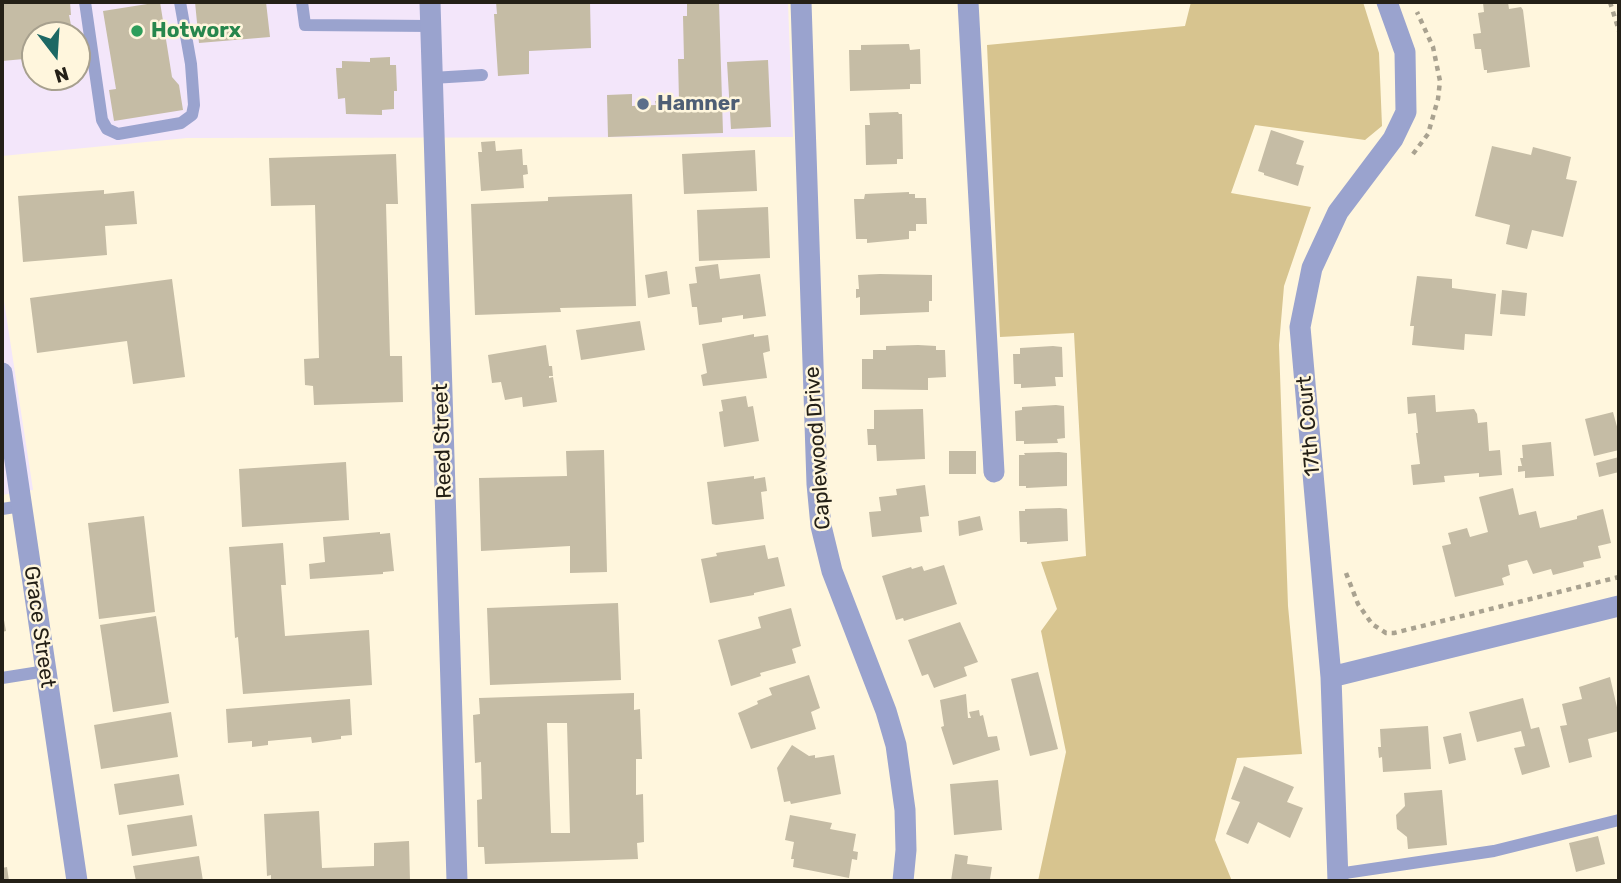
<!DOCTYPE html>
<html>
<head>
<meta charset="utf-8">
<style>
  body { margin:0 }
  #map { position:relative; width:1621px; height:883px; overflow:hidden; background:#fff6dd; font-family:Rubik,sans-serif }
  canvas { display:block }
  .frame { position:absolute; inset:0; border:4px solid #242017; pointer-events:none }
  .north { position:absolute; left:21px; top:21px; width:70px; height:70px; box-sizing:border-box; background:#fff6dd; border:2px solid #a7a08e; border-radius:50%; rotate:163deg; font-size:19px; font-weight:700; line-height:28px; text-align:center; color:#242017 }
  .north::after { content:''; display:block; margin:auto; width:24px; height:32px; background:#1d6864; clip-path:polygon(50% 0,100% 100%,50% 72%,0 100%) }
</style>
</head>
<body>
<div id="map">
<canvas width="1621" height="883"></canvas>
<div class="frame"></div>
<div class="north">N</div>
</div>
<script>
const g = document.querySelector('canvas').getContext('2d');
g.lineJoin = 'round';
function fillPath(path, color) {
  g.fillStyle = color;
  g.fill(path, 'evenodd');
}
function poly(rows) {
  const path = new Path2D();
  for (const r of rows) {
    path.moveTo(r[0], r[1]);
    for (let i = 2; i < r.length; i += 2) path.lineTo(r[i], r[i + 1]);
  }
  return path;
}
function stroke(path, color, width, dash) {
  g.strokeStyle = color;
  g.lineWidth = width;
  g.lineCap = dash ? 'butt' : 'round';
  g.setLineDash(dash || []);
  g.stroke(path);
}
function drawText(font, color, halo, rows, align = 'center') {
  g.font = font + ' Rubik,sans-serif';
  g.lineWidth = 5;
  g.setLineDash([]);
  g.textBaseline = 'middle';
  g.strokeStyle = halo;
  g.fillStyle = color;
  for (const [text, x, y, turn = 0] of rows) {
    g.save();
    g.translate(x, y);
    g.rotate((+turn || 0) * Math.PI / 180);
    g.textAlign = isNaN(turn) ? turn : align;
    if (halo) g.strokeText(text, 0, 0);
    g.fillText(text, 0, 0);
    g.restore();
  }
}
fillPath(poly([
  [2,2,788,2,793,137,187,138,2,156],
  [35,35,77,35,77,77,35,77],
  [2,288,33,490,2,495]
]), '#f3e6fa');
fillPath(poly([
  [1191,2,1363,2,1379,53,1382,126,1365,140,1255,125,1231,193,1311,207,1284,286,1279,345,1288,606,1302,754,1237,758,1215,840,1232,881,1038,881,1066,752,1041,631,1057,609,1041,562,1086,556,1074,333,1000,337,987,45,1185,26]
]), '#d7c48f');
fillPath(poly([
  [2,2,70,2,71,15,69,15,73,35,35,35,35,58,2,61],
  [160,2,172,77,179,85,183,110,114,121,109,90,116,89,103,11],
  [195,2,266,2,270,37,199,43],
  [496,2,590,2,591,48,529,51,529,74,498,76,494,14,497,14],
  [687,2,719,2,723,133,608,137,607,95,632,94,632,106,656,105,655,101,679,100,678,59,684,59,683,16,687,16],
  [1508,2,1509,9,1521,7,1523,10,1530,67,1487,73,1487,70,1484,70,1481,49,1475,49,1473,34,1481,33,1478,13,1484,12,1483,3],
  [909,44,910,50,920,49,921,84,910,84,910,89,850,91,849,50,861,50,861,45],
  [390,57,390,65,396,65,397,91,394,91,394,109,382,110,382,115,346,114,345,98,338,99,336,68,342,68,342,61,370,62,370,58],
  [768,60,771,127,731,129,727,62],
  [898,112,899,114,902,114,903,159,897,159,897,164,866,165,865,125,870,125,869,113],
  [1271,130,1304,141,1296,164,1304,166,1298,186,1264,175,1264,173,1258,171],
  [495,141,496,151,522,149,523,165,527,165,528,174,523,175,524,188,481,191,478,152,482,152,481,142],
  [1492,146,1531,155,1533,147,1571,157,1566,179,1577,181,1563,237,1532,230,1527,249,1506,244,1510,225,1475,216],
  [755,150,757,191,684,194,682,154],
  [396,154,398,204,386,204,390,356,402,356,403,402,314,405,313,386,305,385,304,359,319,358,315,205,271,206,269,158],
  [104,190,104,194,134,191,137,224,105,226,107,255,23,262,18,196],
  [909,192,909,194,915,194,915,198,926,198,927,224,916,224,916,231,909,231,909,239,867,243,867,239,856,239,854,199,864,199,865,194],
  [632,194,636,306,560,308,561,312,475,315,471,204,548,201,548,197],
  [768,207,770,258,699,261,697,210],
  [718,264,720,279,760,274,766,316,743,319,743,315,722,318,722,322,699,325,697,307,692,307,689,284,697,283,695,267],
  [667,271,670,294,648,298,645,275],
  [880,274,932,275,932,301,929,301,929,312,860,315,860,297,856,298,856,289,859,289,858,275],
  [1417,276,1452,279,1452,288,1496,294,1492,336,1465,334,1464,350,1412,345,1414,326,1410,326],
  [172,279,185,377,133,384,127,341,37,353,30,298],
  [1502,290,1527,293,1525,316,1500,314],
  [640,321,645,350,581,360,576,330],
  [754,334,754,337,768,335,770,351,763,353,767,378,703,386,701,375,707,373,702,344],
  [546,345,549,366,552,366,553,376,549,376,549,378,553,377,557,402,523,407,522,397,505,400,501,382,492,383,488,355],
  [918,345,936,346,936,350,945,350,946,377,928,378,928,390,862,389,862,359,873,359,873,350,886,350,886,346],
  [1053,346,1062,347,1063,377,1055,377,1056,386,1021,388,1021,384,1014,384,1013,354,1020,354,1020,348],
  [1435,395,1436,412,1474,409,1477,414,1478,423,1487,422,1489,451,1500,450,1502,475,1479,477,1479,473,1444,476,1445,482,1413,485,1411,465,1420,464,1416,433,1418,433,1416,413,1408,414,1407,397],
  [746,396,748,407,753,406,759,441,724,447,719,412,723,411,721,400],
  [1056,405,1064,406,1065,438,1057,439,1058,443,1024,444,1024,441,1016,441,1015,411,1022,410,1022,407],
  [923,409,925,459,877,461,876,445,868,445,867,429,874,429,874,410],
  [1613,412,1619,434,1619,450,1594,456,1585,419],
  [1551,442,1554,476,1525,478,1525,471,1518,472,1518,466,1522,466,1520,458,1523,458,1522,445],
  [604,450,607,572,570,573,570,546,481,551,479,478,567,476,566,451],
  [949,451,976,451,976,474,949,474],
  [1059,452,1067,453,1067,486,1026,488,1026,486,1019,486,1019,455,1025,455,1024,453],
  [1619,457,1619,472,1599,477,1596,463],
  [346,462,349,520,242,527,239,469],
  [754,476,754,479,765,477,767,491,761,492,764,519,716,525,712,524,707,482],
  [925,485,929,516,920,517,922,532,872,537,869,512,881,511,879,497,897,495,896,489],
  [1513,488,1519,515,1536,511,1540,528,1577,519,1577,516,1603,509,1611,543,1598,546,1601,558,1583,562,1584,567,1553,575,1551,569,1533,574,1527,560,1508,565,1510,575,1502,578,1504,585,1455,597,1442,546,1451,544,1448,533,1467,528,1470,537,1488,532,1479,497],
  [1060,508,1067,509,1068,541,1027,544,1027,542,1020,542,1019,511,1025,511,1025,509],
  [144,516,155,612,99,619,88,523],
  [980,516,983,530,959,536,958,521],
  [380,532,380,534,390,533,394,571,383,572,383,574,310,579,309,564,325,562,323,537],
  [283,543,286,585,281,585,285,636,369,630,372,685,243,694,238,637,235,638,229,547],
  [765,545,768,559,778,557,785,586,754,593,754,595,710,603,701,559,717,556,716,553],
  [944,565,957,604,904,621,903,618,896,620,882,576,911,567,912,569,922,566,924,571],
  [618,603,621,680,490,685,487,608],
  [791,608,801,646,792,649,796,663,760,673,761,676,731,686,718,640,761,628,758,617],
  [2,609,6,631,2,632],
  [156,616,169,703,113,712,100,625],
  [960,622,978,662,964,667,967,676,934,688,928,674,922,676,908,640],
  [1038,672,1058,749,1030,756,1011,679],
  [809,675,820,708,811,712,816,729,751,749,738,713,758,704,757,701,772,695,769,688],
  [1610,677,1619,716,1619,731,1588,739,1592,757,1569,763,1560,726,1567,725,1562,704,1582,699,1579,687],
  [634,693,634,710,640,709,642,759,636,759,636,795,643,794,644,842,637,843,638,859,485,864,484,847,478,847,477,800,482,799,481,762,475,763,473,715,480,714,479,698],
  [547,723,567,723,570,833,551,833],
  [966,694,968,718,971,718,969,712,979,710,980,716,983,715,988,737,997,736,1000,750,953,765,941,727,944,726,940,700],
  [1523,698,1531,729,1539,727,1550,767,1522,775,1514,748,1525,746,1521,731,1477,742,1469,712],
  [350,699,352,735,341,736,341,739,312,743,311,737,268,741,268,745,252,747,252,741,228,743,226,709],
  [171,712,178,757,101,769,94,725],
  [1428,726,1431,769,1383,772,1382,757,1379,758,1378,747,1381,747,1380,729],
  [1461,733,1466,760,1449,764,1443,737],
  [792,745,809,756,815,755,815,758,834,755,841,794,791,804,790,801,784,802,777,768],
  [1244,766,1294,787,1287,802,1303,808,1290,838,1258,822,1248,844,1226,834,1240,802,1231,799],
  [179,774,184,805,119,815,114,784],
  [998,780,1002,830,954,835,950,784],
  [1442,790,1447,845,1408,849,1407,837,1397,829,1396,815,1405,806,1404,793],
  [319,811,322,868,374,866,374,843,409,841,410,881,271,881,271,875,267,876,264,814],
  [192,815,197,846,132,856,127,825],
  [790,815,832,823,830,829,856,834,853,851,858,852,857,860,852,859,849,878,793,867,794,859,791,859,794,842,785,840],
  [1598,836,1605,864,1576,872,1569,843],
  [955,854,968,856,967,864,992,867,990,879,996,881,951,881],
  [199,856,203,881,136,881,133,866],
  [7,867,9,881,2,881,2,868]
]), '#c5bca5');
stroke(poly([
  [1610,2,1619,31],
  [1413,154,1428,134,1438,99,1440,81,1433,47,1417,12],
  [1346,573,1358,604,1372,624,1386,633,1394,633,1619,577]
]), '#a9a290', 4.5, [5, 5]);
stroke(poly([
  [85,2,102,120,107,129,118,134,181,123,192,115,194,105,191,64,180,2],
  [302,2,305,25,431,26],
  [432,78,482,75],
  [2,509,22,506],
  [2,678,46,671],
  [1338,874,1494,851,1619,820]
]), '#9aa3ce', 12);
stroke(poly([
  [430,2,457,881],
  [801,2,817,484,821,526,832,571,886,711,896,745,905,810,906,850,903,881],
  [968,2,994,472],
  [2,373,77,881],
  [1331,677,1619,606],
  [1338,881,1331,677,1300,327,1312,268,1338,212,1393,139,1406,112,1405,52,1387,2]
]), '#9aa3ce', 21);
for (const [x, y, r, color] of [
  [137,31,7,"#2e9e5b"],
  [643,104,7,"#5c6f8a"]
]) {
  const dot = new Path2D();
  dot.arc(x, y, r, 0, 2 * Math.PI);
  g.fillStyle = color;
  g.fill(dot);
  stroke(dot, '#fff6dd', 2.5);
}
drawText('bold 21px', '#27864d', '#fff6dd', [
  ["Hotworx",151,31]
], 'left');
drawText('bold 21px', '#4e5e75', '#fff6dd', [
  ["Hamner",657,104]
], 'left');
drawText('21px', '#242017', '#fff6dd', [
  ["17th Court",1309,426,-95],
  ["Reed Street",443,441,-92],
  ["Caplewood Drive",818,448,-94],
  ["Grace Street",39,627,82]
]);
</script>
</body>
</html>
